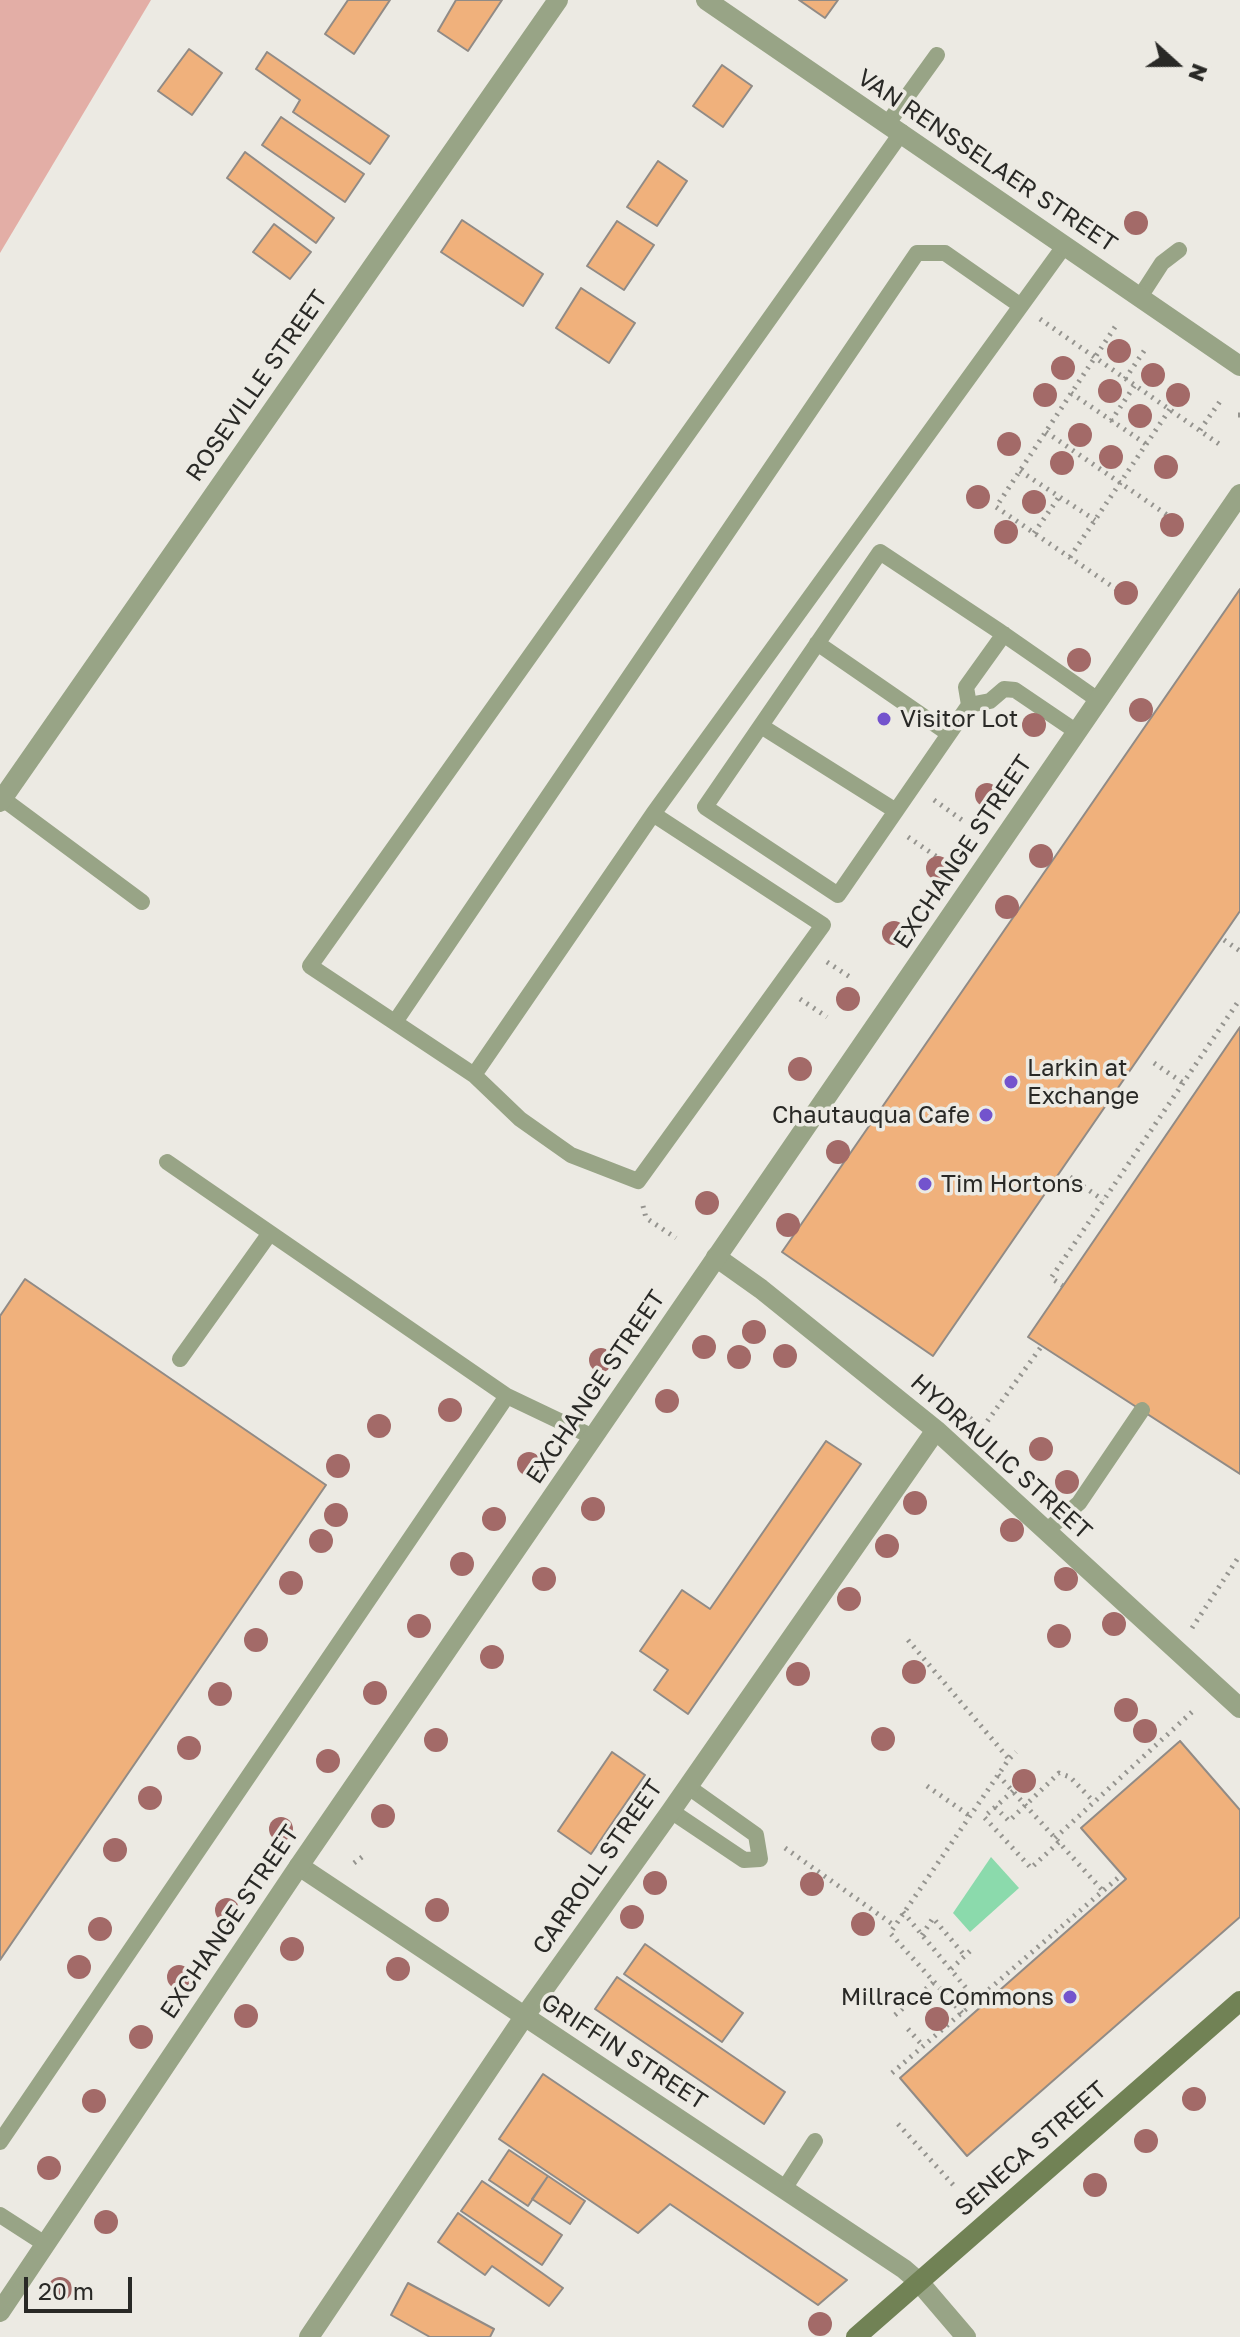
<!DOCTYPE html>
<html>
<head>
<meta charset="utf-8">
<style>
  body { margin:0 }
  #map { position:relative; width:1240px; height:2337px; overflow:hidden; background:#eceae3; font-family:"Golos Text",sans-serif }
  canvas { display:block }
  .north { position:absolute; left:1136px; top:24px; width:80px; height:80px; -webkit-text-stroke:6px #eceae3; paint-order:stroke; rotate:111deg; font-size:22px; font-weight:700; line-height:32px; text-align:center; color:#292926 }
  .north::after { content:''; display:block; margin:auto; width:28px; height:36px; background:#292926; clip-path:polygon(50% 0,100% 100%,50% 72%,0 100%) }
  .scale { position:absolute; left:24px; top:2277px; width:108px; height:36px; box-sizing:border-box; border:4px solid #292926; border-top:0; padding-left:10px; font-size:24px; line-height:28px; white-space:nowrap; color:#292926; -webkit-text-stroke:6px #eceae3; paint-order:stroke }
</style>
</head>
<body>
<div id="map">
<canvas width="1240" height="2337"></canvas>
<div class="north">N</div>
<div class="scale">20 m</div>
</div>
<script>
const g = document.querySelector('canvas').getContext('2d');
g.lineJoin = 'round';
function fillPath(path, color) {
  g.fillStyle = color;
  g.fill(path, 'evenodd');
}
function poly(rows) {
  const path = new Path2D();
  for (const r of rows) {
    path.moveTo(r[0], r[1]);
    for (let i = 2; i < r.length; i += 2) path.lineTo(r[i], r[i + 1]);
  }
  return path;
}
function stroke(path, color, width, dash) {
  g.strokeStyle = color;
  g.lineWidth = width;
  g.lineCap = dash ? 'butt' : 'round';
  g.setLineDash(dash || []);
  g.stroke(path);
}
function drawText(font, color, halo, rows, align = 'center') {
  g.font = font + ' "Golos Text",sans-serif';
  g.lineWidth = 7;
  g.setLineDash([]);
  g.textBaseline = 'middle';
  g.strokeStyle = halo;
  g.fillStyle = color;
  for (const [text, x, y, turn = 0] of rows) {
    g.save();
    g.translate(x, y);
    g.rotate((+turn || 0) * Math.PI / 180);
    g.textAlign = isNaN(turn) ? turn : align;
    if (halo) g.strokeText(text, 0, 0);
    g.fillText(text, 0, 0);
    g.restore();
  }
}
fillPath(poly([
  [0,0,151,0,0,253]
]), '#e3aea6');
fillPath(poly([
  [991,1857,1019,1888,970,1932,953,1913]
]), '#8bdaac');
const building = poly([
  [348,0,390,0,354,54,325,34,348,0],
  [456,0,502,0,468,51,438,31,456,0],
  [799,0,838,0,825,18,799,0],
  [189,49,222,73,192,115,158,91,189,49],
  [267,52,389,136,370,164,293,112,300,100,256,69,267,52],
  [722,65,752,86,723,127,693,106,722,65],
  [281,117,364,174,345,202,262,145,281,117],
  [245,152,334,218,316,243,227,178,245,152],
  [658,161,687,181,657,226,627,207,658,161],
  [462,220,543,274,523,306,441,252,462,220],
  [617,221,654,245,624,290,587,266,617,221],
  [274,224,311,252,290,279,253,252,274,224],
  [581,288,635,323,609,363,556,328,581,288],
  [1240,589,1240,911,933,1356,782,1252,1240,589],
  [1240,1027,1240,1474,1028,1337,1240,1027],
  [25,1279,326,1485,0,1960,0,1316,25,1279],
  [826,1441,861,1464,688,1714,654,1690,668,1670,640,1651,682,1590,710,1609,826,1441],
  [1180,1741,1240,1810,1240,1917,967,2156,900,2078,1126,1879,1081,1828,1180,1741],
  [612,1752,645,1775,591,1854,558,1831,612,1752],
  [645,1944,743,2013,722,2042,624,1974,645,1944],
  [617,1977,785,2092,764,2124,595,2009,617,1977],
  [543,2074,847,2280,818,2305,670,2204,638,2233,499,2139,543,2074],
  [509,2150,548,2176,528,2206,489,2180,509,2150],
  [548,2176,585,2201,570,2224,532,2199,548,2176],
  [482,2181,562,2235,542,2265,461,2211,482,2181],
  [458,2213,563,2288,549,2306,492,2266,485,2275,438,2242,458,2213],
  [408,2283,494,2329,490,2337,430,2337,391,2315,408,2283]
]);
fillPath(building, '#f0b17c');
stroke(building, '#918b86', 2);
stroke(poly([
  [1040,319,1219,444],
  [1115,327,996,507,1119,591],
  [1125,379,1146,348],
  [1071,393,1146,444],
  [1238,415,1240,415],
  [1111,421,1135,385],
  [1200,430,1221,400],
  [1046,432,1170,517],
  [1020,471,1095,520],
  [1034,533,1059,497],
  [1070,557,1170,409],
  [934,800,962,820],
  [908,837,937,857],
  [1224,940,1240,951],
  [827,962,853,979],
  [800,999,827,1017],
  [1154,1063,1183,1083],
  [1070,1177,1103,1200],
  [643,1206,646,1218,676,1238],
  [1063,1286,1051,1278,1240,999],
  [970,1418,984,1428],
  [978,1434,1041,1347],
  [1192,1628,1240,1555],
  [908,1640,1009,1759],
  [998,1775,1103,1891],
  [927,1786,970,1816],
  [1013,1791,984,1817,1031,1868,1059,1842],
  [995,1807,1009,1821,1059,1773,1070,1777,1094,1802],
  [1055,1838,1193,1711],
  [785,1848,895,1926],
  [354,1863,362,1857],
  [903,1912,976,2000],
  [922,1935,933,1918,965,1956],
  [951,1969,970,1951],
  [962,2013,890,1933,1009,1759,1016,1752],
  [895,2015,934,1982],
  [908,2029,923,2046],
  [892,2073,1119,1877],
  [898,2124,957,2189]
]), '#95948f', 5, [2, 6]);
stroke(poly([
  [888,123,937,55],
  [902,132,310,966,474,1075,653,814,1065,245],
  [1140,297,1162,263,1179,250],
  [1004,634,966,687,969,705,838,895,705,807,880,552,999,631,1061,674,1098,700],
  [817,643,949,734],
  [969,705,990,701,1004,689,1015,690,1077,732],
  [761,726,896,811],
  [3,799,142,902],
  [395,1022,917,253,945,253,1021,306],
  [474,1075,520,1119,571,1155,638,1181,823,925,653,814],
  [167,1162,507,1396],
  [180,1359,270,1233],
  [1046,1531,1079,1503,1142,1410],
  [671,1811,744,1860,760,1859,756,1835,687,1786],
  [0,2142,507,1396,593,1437],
  [784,2189,815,2141],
  [0,2215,45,2244]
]), '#98a486', 16);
stroke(poly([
  [0,802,558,0],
  [716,1257,761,1289,936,1430,1240,1708],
  [299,1866,904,2269,919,2282,966,2337],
  [309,2337,524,2017,671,1811,936,1430]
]), '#98a486', 20);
stroke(poly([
  [706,0,1240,366],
  [0,2312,299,1866,1240,494]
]), '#98a486', 20);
stroke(poly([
  [856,2337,1240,2001]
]), '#718255', 20);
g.fillStyle = '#a36a68';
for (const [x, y] of [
  [1136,223],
  [1119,351],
  [1063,368],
  [1153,375],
  [1110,391],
  [1045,395],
  [1178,395],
  [1140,416],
  [1080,435],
  [1009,444],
  [1111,457],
  [1062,463],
  [1166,467],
  [978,497],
  [1034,502],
  [1172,525],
  [1006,532],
  [1126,593],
  [1079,660],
  [1141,710],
  [1034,725],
  [987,795],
  [1041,856],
  [938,868],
  [1007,907],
  [894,933],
  [848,999],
  [800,1069],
  [838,1152],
  [707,1203],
  [788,1225],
  [754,1332],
  [704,1347],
  [785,1356],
  [739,1357],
  [601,1360],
  [667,1401],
  [450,1410],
  [379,1426],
  [1041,1449],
  [529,1464],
  [338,1466],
  [1067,1482],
  [915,1503],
  [593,1509],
  [336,1515],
  [494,1519],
  [1012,1530],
  [321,1541],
  [887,1546],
  [462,1564],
  [544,1579],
  [1066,1579],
  [291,1583],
  [849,1599],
  [1114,1624],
  [419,1626],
  [1059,1636],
  [256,1640],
  [492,1657],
  [914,1672],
  [798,1674],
  [375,1693],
  [220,1694],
  [1126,1710],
  [1145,1731],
  [883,1739],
  [436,1740],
  [189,1748],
  [328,1761],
  [1024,1781],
  [150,1798],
  [383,1816],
  [281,1829],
  [115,1850],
  [655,1883],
  [812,1884],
  [227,1910],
  [437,1910],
  [632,1917],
  [863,1924],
  [100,1929],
  [292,1949],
  [79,1967],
  [398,1969],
  [179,1977],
  [246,2016],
  [937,2019],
  [141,2037],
  [1194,2099],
  [94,2101],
  [1146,2141],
  [49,2168],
  [1095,2185],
  [106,2222],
  [60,2289],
  [820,2324]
]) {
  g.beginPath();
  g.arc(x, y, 12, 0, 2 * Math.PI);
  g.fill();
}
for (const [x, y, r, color] of [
  [884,719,8,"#7353cd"],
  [1011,1082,8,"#7353cd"],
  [986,1115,8,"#7353cd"],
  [925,1184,8,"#7353cd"],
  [1070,1997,8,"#7353cd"]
]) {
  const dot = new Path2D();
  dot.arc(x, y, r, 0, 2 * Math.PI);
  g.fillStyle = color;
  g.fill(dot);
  stroke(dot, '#eceae3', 3);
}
drawText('24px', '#292926', '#eceae3', [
  ["VAN RENSSELAER STREET",987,161,34],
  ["ROSEVILLE STREET",257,386,-55],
  ["EXCHANGE STREET",963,852,-56],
  ["EXCHANGE STREET",596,1387,-56],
  ["HYDRAULIC STREET",1001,1457,42],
  ["CARROLL STREET",598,1867,-55],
  ["EXCHANGE STREET",230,1922,-56],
  ["GRIFFIN STREET",624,2052,33],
  ["SENECA STREET",1031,2149,-41]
]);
drawText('24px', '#292926', '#eceae3', [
  ["Visitor Lot",900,719],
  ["Larkin at",1027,1068],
  ["Exchange",1027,1096],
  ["Chautauqua Cafe",970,1115,"right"],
  ["Tim Hortons",941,1184],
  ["Millrace Commons",1054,1997,"right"]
], 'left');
</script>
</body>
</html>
